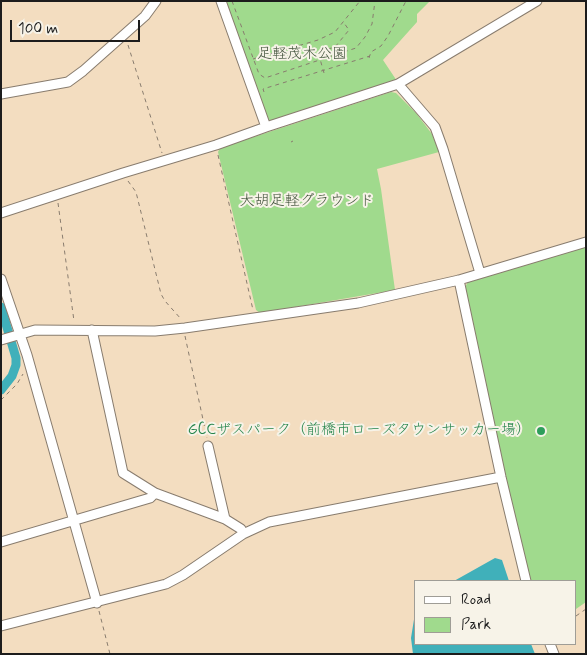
<!DOCTYPE html>
<html>
<head>
<meta charset="utf-8">
<style>
  body { margin:0 }
  #map { position:relative; width:587px; height:655px; overflow:hidden; background:#f3ddc0; font-family:Mynerve,sans-serif }
  canvas { display:block }
  .frame { position:absolute; inset:0; border:2px solid #1c1c1c; pointer-events:none }
  .legend { position:absolute; left:414px; top:580px; width:162px; height:65px; box-sizing:border-box; background:#f7f3e8; border:1px solid #9f9d96; margin:0; padding:6px 9px; list-style:none; font-size:15px; color:#1c1c1c }
  .legend li { display:flex; align-items:center; gap:10px; height:25px }
  .legend b { width:25px; border:1px solid #9f9d96 }
  .scale { position:absolute; left:10px; top:20px; width:130px; height:22px; box-sizing:border-box; border:2px solid #1c1c1c; border-top:0; padding-left:6px; font-size:15px; line-height:18px; white-space:nowrap; color:#1c1c1c; -webkit-text-stroke:4px #f7f3e8; paint-order:stroke }
</style>
</head>
<body>
<div id="map">
<canvas width="587" height="655"></canvas>
<div class="frame"></div>
<ul class="legend">
<li><b style="height:6px;background:#fff"></b>Road</li>
<li><b style="height:14px;background:#a0da8d"></b>Park</li>
</ul>
<div class="scale">100 m</div>
</div>
<script>
const g = document.querySelector('canvas').getContext('2d');
g.lineJoin = 'round';
function fillPath(path, color) {
  g.fillStyle = color;
  g.fill(path, 'evenodd');
}
function poly(rows) {
  const path = new Path2D();
  for (const r of rows) {
    path.moveTo(r[0], r[1]);
    for (let i = 2; i < r.length; i += 2) path.lineTo(r[i], r[i + 1]);
  }
  return path;
}
function stroke(path, color, width, dash) {
  g.strokeStyle = color;
  g.lineWidth = width;
  g.lineCap = dash ? 'butt' : 'round';
  g.setLineDash(dash || []);
  g.stroke(path);
}
function drawText(font, color, halo, rows, align = 'center') {
  g.font = font + ' Mynerve,"Klee One",sans-serif';
  g.lineWidth = 4;
  g.setLineDash([]);
  g.textBaseline = 'middle';
  g.strokeStyle = halo;
  g.fillStyle = color;
  for (const [text, x, y, turn = 0] of rows) {
    g.save();
    g.translate(x, y);
    g.rotate((+turn || 0) * Math.PI / 180);
    g.textAlign = isNaN(turn) ? turn : align;
    if (halo) g.strokeText(text, 0, 0);
    g.fillText(text, 0, 0);
    g.restore();
  }
}
fillPath(poly([
  [226,1,430,1,417,14,417,22,383,60,397,81,267,124],
  [391,92,396,93,416,113,432,134,439,152,377,169,381,189,395,290,260,313,256,310,218,152,220,148],
  [586,247,586,602,576,609,576,581,530,581,527,576,465,287,468,282]
]), '#a0da8d');
fillPath(poly([
  [495,558,502,560,509,581,454,581],
  [416,607,416,644,531,644,535,654,413,654,411,638]
]), '#40b0ba');
stroke(poly([
  [1,307,16,358,16,365,12,376,1,390]
]), '#40b0ba', 9);
const minor = poly([
  [221,1,266,127],
  [398,84,435,127,443,149,480,273],
  [1,94,68,82,83,71,145,16,156,1],
  [1,213,123,173,216,145,266,127,398,84,537,1],
  [1,279,27,355,97,603],
  [459,280,501,477,526,581],
  [92,330,123,473,155,493,225,519,241,529,243,534],
  [1,340,35,330,155,331,185,328,358,303,459,280,586,242],
  [208,446,225,519],
  [1,542,150,498,155,493],
  [1,626,166,584,183,575,243,534,269,522,501,477],
  [550,644,554,654]
]);
stroke(minor, '#887c6e', 11);
stroke(poly([
  [232,1,259,74,265,78,356,48,365,37,372,24,375,1],
  [128,45,162,153],
  [369,58,371,52,381,46,388,36,406,1],
  [253,59,318,40,335,32,360,1],
  [324,73,318,52,335,47,349,30,344,23],
  [264,92,263,89,370,56],
  [291,142,293,141],
  [218,155,253,310],
  [128,181,136,192,161,294,165,301,181,319],
  [58,203,74,321],
  [185,336,207,438],
  [1,400,17,384,23,374],
  [99,611,110,654],
  [576,616,586,609]
]), '#887c6e', 1, [4, 4]);
stroke(minor, '#fff', 9);
for (const [x, y, r, color] of [
  [541,431,5,"#2e9e5b"]
]) {
  const dot = new Path2D();
  dot.arc(x, y, r, 0, 2 * Math.PI);
  g.fillStyle = color;
  g.fill(dot);
  stroke(dot, '#f7f3e8', 2);
}
drawText('15px', '#44553e', '#f7f3e8', [
  ["足軽茂木公園",302,55],
  ["大胡足軽グラウンド",307,202]
]);
drawText('15px', '#27864d', '#f7f3e8', [
  ["GCCザスパーク（前橋市ローズタウンサッカー場）",531,431]
], 'right');
</script>
</body>
</html>
